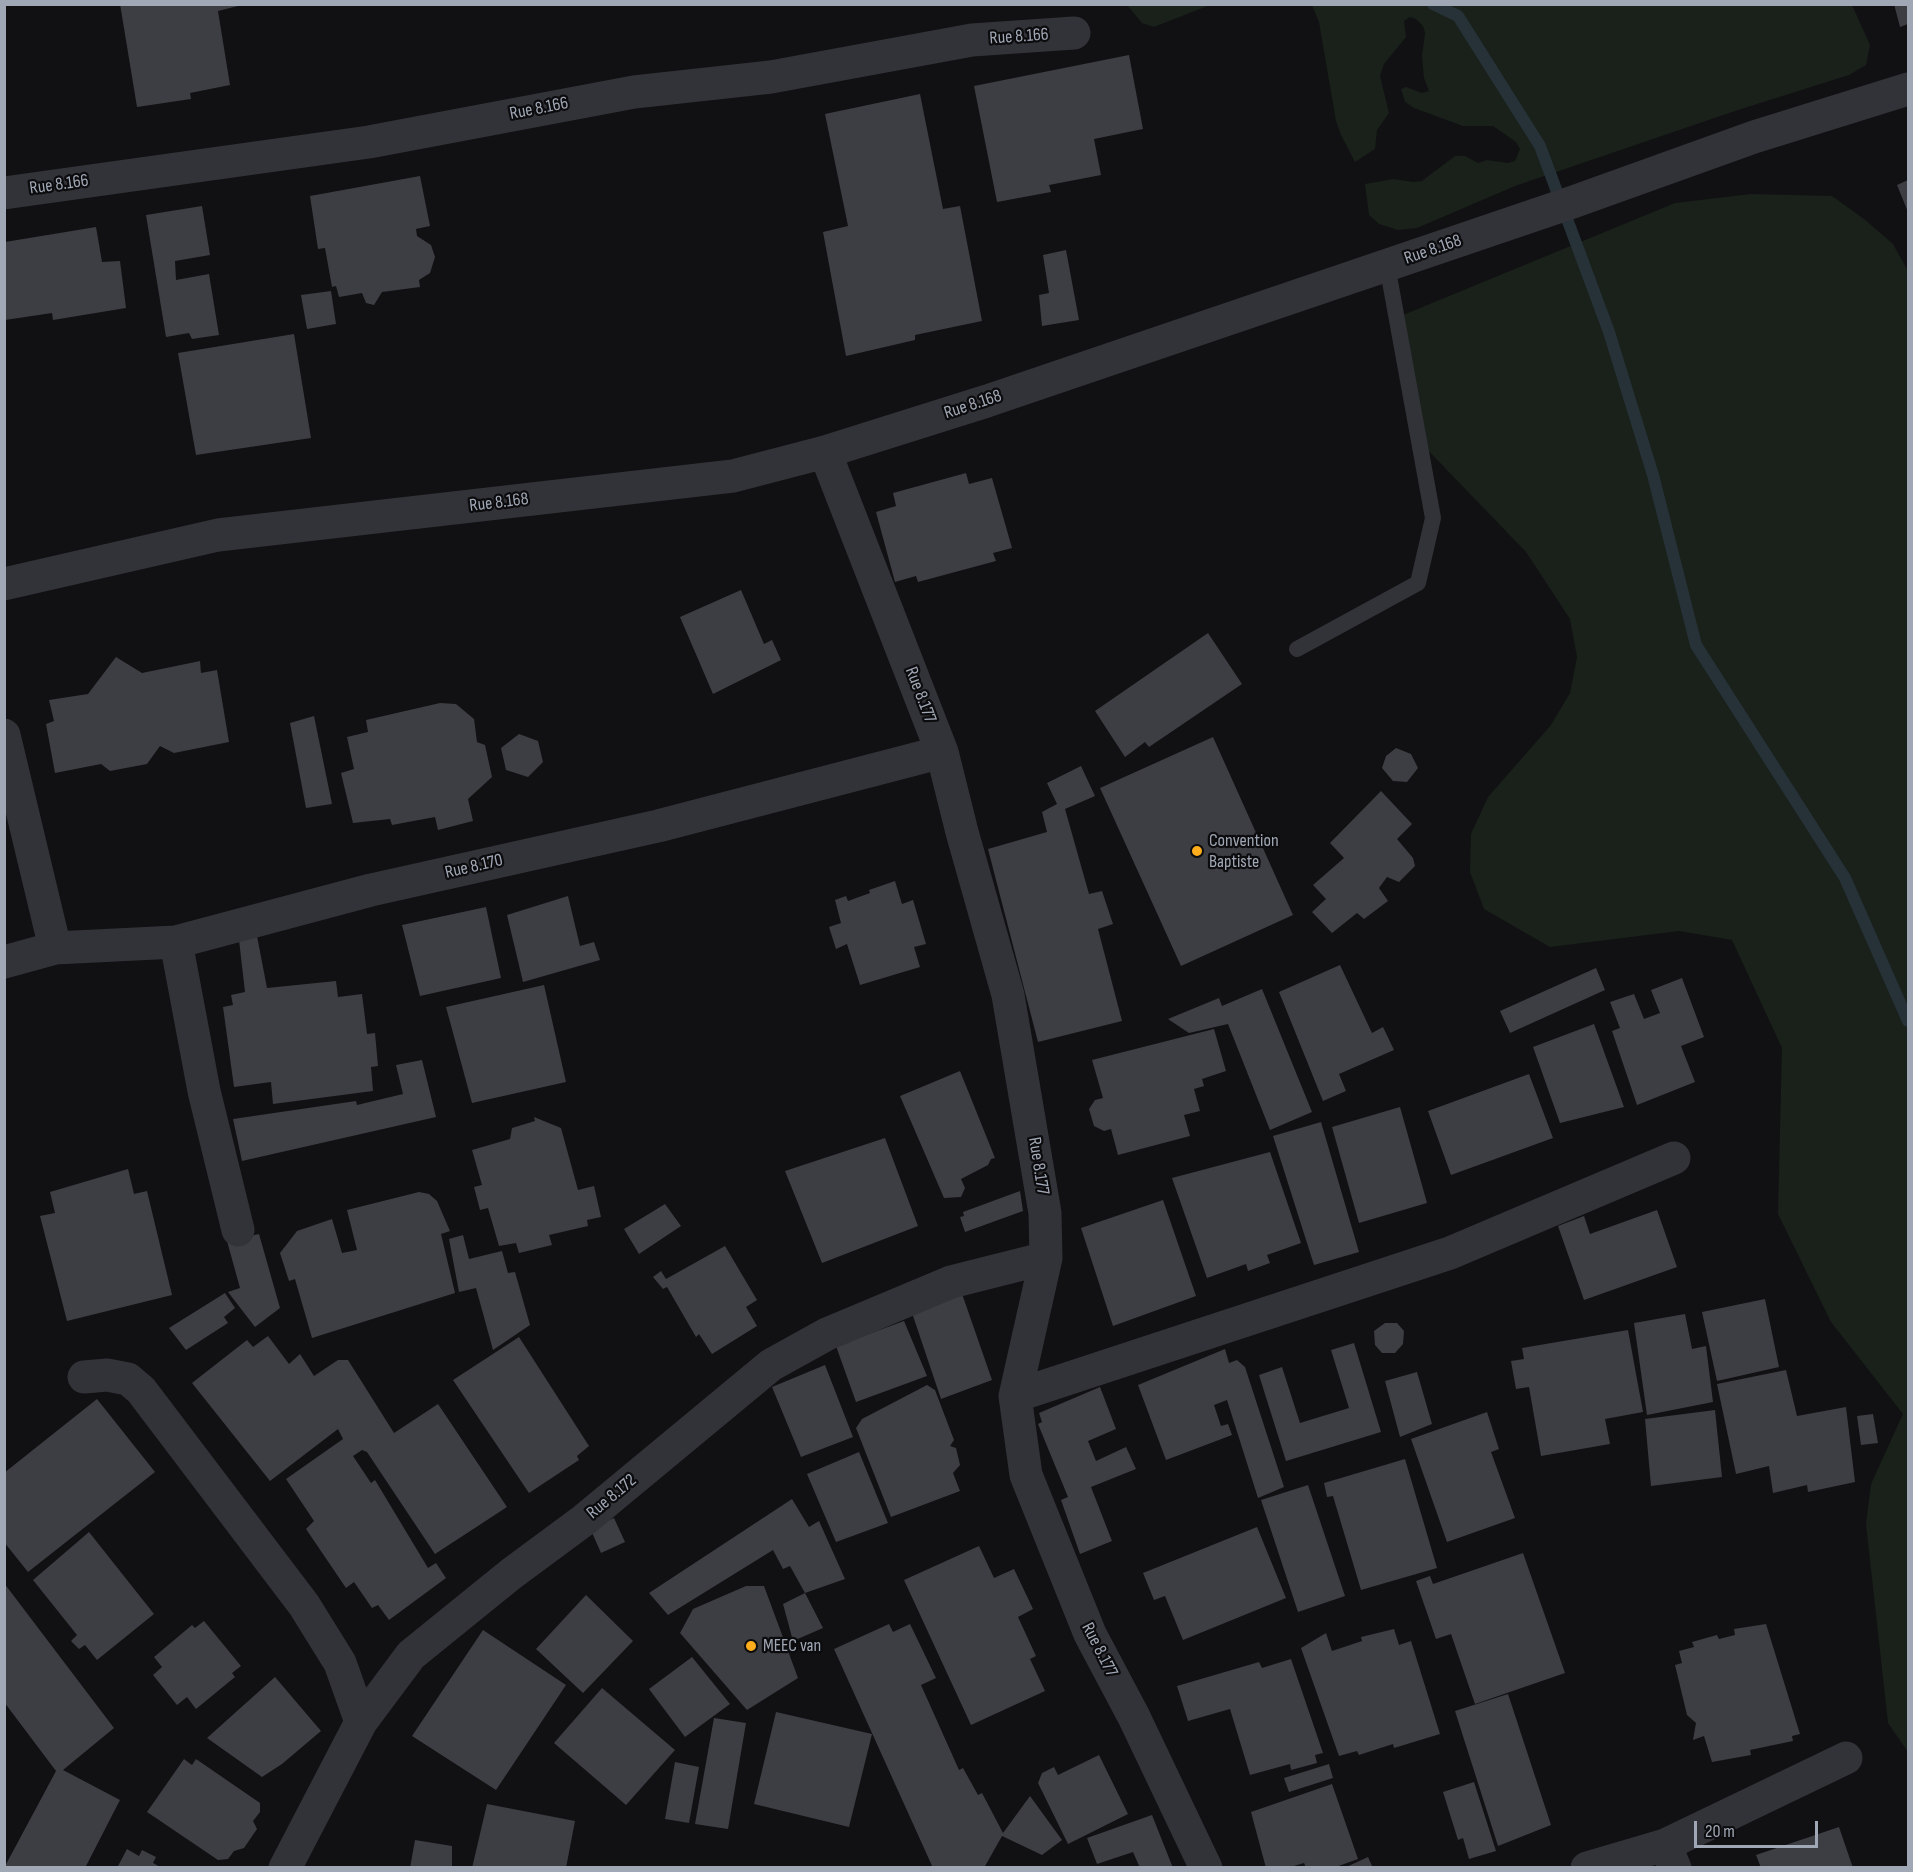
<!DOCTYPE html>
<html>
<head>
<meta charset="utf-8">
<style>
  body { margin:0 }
  #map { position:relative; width:1913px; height:1872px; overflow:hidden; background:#111113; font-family:"Sofia Sans Condensed",sans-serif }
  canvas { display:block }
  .frame { position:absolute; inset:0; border:6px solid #a1a8b5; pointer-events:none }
  .scale { position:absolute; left:1694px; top:1821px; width:124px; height:27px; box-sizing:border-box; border:3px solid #a1a8b5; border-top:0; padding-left:8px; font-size:18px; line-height:21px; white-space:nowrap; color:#a1a8b5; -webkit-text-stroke:4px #0c0c0e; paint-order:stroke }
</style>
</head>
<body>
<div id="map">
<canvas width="1913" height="1872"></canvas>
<div class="frame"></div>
<div class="scale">20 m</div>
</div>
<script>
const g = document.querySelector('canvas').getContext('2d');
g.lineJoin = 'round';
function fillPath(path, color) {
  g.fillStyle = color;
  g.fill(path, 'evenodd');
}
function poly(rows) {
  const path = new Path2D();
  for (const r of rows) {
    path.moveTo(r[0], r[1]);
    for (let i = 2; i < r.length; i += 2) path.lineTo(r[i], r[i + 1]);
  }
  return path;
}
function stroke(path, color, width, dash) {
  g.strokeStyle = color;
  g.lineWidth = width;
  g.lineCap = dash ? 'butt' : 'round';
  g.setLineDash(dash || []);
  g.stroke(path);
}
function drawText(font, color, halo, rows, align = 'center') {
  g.font = font + ' "Sofia Sans Condensed",sans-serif';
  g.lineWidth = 4.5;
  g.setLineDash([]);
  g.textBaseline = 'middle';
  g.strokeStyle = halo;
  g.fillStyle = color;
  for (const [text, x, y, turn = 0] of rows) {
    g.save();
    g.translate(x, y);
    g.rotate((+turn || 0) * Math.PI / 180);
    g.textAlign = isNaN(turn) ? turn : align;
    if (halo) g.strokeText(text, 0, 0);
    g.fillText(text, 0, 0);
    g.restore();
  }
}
fillPath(poly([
  [1127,5,1210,5,1154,27,1142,23],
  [1312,5,1852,5,1870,45,1866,65,1849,75,1738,110,1515,186,1417,228,1398,230,1379,224,1369,215,1365,184,1394,179,1413,182,1422,181,1455,156,1465,156,1478,163,1487,160,1508,163,1515,161,1520,149,1516,142,1493,126,1463,126,1414,108,1405,102,1401,89,1406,87,1422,93,1429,91,1424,78,1422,56,1425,33,1423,26,1416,19,1410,17,1404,21,1406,37,1384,64,1380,76,1389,113,1377,130,1375,149,1355,162,1341,135,1336,121,1319,22],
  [1751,194,1832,196,1864,219,1893,244,1908,271,1908,1752,1888,1723,1866,1524,1871,1484,1903,1414,1831,1322,1778,1214,1782,1048,1732,940,1679,931,1550,947,1484,909,1470,872,1471,834,1488,797,1551,725,1570,693,1577,657,1570,619,1526,552,1420,442,1391,320,1675,203]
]), '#19211a');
stroke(poly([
  [1433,4,1458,16,1540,146,1609,332,1653,475,1696,645,1845,878,1908,1021]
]), '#273138', 12);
fillPath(poly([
  [120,4,246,4,218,11,230,85,190,93,191,99,137,107],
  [1894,4,1908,4,1908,24,1900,27],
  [1129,55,1143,129,1094,139,1101,175,1049,185,1051,192,997,202,974,86],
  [920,94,943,209,960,206,982,321,915,335,915,340,846,356,823,232,848,226,825,114],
  [420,176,430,226,416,229,417,236,431,245,435,257,430,273,419,280,420,287,382,292,374,305,366,303,362,293,339,297,336,286,332,287,325,248,318,249,310,196],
  [1908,180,1908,212,1897,185],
  [202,206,210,255,175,261,176,280,209,274,219,335,192,339,189,333,166,337,146,215],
  [96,227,102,262,120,261,126,308,53,320,52,313,5,320,5,242],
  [1066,250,1079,320,1042,326,1039,295,1049,293,1043,255],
  [331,291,336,324,307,329,301,295],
  [294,334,311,438,196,455,178,353],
  [966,473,969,484,992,478,1012,548,993,553,996,561,918,582,916,576,895,582,876,512,896,506,893,493],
  [741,590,764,644,772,640,781,660,713,694,680,617],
  [1208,633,1242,684,1149,747,1145,742,1125,757,1095,711],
  [116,657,142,673,200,661,201,673,217,670,229,742,174,753,160,746,147,764,110,771,101,764,55,773,46,724,54,721,49,700,88,694],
  [440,703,456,704,474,719,477,742,485,745,492,777,468,799,473,821,438,830,435,817,392,825,390,819,353,823,341,773,354,769,347,737,368,732,366,720],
  [314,716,332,804,306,808,290,723],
  [519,734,538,741,543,762,528,777,506,770,501,748],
  [1213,737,1293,915,1181,966,1100,788],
  [1396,748,1411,754,1418,768,1407,782,1393,781,1382,768,1386,756],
  [1081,766,1095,796,1065,809,1089,894,1102,891,1113,924,1098,929,1122,1021,1038,1042,988,849,1047,832,1042,812,1057,804,1047,783],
  [1381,791,1412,824,1397,839,1413,858,1415,866,1399,882,1387,877,1379,888,1388,901,1364,919,1357,913,1332,933,1312,912,1326,899,1313,885,1344,858,1330,843],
  [895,881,902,904,913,900,926,944,914,947,920,967,860,985,847,944,836,949,829,927,841,923,835,900,846,896,848,901,870,893,869,890],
  [568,896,580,946,594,942,600,960,523,982,507,915],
  [486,907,501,978,420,996,402,925],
  [257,936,267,988,336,981,338,997,362,994,367,1034,375,1033,378,1066,371,1067,373,1091,273,1104,271,1082,234,1087,223,1007,233,1005,231,995,245,992,239,940],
  [1340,965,1372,1033,1383,1027,1394,1050,1339,1074,1346,1091,1323,1101,1279,992],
  [1596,968,1605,990,1510,1033,1500,1011],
  [1682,978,1704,1037,1681,1046,1695,1082,1637,1105,1612,1031,1620,1028,1610,1002,1634,994,1644,1019,1660,1013,1651,990],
  [544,985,566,1082,472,1103,446,1007],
  [1262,989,1312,1112,1270,1130,1228,1024,1189,1033,1168,1019,1219,998,1222,1006],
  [1594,1024,1624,1107,1560,1123,1533,1047],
  [1214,1029,1226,1071,1202,1079,1204,1086,1194,1089,1200,1111,1184,1115,1190,1136,1118,1155,1111,1129,1104,1131,1094,1126,1089,1109,1095,1100,1103,1098,1092,1060],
  [422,1060,436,1117,242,1161,233,1119,356,1101,357,1105,403,1094,396,1065],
  [960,1071,995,1158,991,1159,988,1165,961,1179,965,1188,961,1197,944,1198,900,1096],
  [1529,1074,1553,1138,1451,1175,1428,1111],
  [1400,1107,1427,1203,1359,1223,1332,1127],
  [534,1117,561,1128,578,1190,594,1186,601,1217,587,1220,588,1226,549,1235,552,1245,519,1253,516,1243,499,1246,488,1208,480,1210,474,1187,482,1185,472,1150,510,1139,512,1128,535,1121],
  [1321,1122,1359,1252,1314,1265,1273,1136],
  [885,1138,918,1226,822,1263,785,1171],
  [1270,1152,1301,1243,1267,1255,1270,1263,1248,1271,1246,1264,1207,1278,1172,1178],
  [128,1169,134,1194,147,1191,172,1295,67,1321,40,1216,55,1213,50,1192],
  [1020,1191,1023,1211,965,1232,960,1217,964,1216,963,1212],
  [419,1192,429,1194,437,1201,450,1231,441,1234,455,1293,312,1338,295,1279,289,1281,280,1253,297,1231,332,1219,342,1253,357,1250,347,1210],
  [1163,1200,1196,1296,1113,1326,1081,1228],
  [665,1204,681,1226,639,1254,624,1229],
  [1657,1210,1677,1267,1584,1300,1558,1226,1584,1216,1590,1234],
  [259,1234,280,1308,255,1327,228,1292,240,1288,227,1241],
  [463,1235,469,1259,502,1251,508,1273,515,1272,530,1325,493,1350,476,1288,459,1292,449,1239],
  [725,1246,757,1300,746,1307,757,1326,712,1354,699,1334,696,1337,667,1287,663,1289,653,1277,661,1271,666,1279],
  [960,1288,992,1380,941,1399,910,1307],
  [225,1293,235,1308,224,1317,228,1323,186,1350,169,1328],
  [1765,1299,1779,1367,1717,1381,1702,1312],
  [1685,1314,1692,1349,1706,1346,1713,1402,1647,1415,1634,1323],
  [904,1321,927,1376,856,1402,836,1346],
  [1385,1323,1397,1323,1404,1331,1403,1344,1395,1353,1382,1353,1375,1345,1374,1331],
  [1628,1330,1643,1412,1605,1419,1610,1444,1541,1456,1529,1387,1516,1389,1511,1361,1524,1359,1522,1348],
  [268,1336,289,1364,300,1354,314,1376,338,1360,348,1360,394,1433,438,1404,507,1507,435,1554,367,1452,362,1450,353,1456,371,1483,375,1480,428,1568,436,1563,446,1578,389,1620,378,1605,372,1608,354,1582,346,1588,306,1529,314,1521,286,1479,343,1439,338,1429,270,1481,192,1383,247,1340,253,1347],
  [519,1337,589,1446,577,1456,579,1460,529,1493,453,1380],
  [1354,1343,1381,1432,1286,1461,1259,1375,1282,1367,1300,1423,1349,1408,1331,1350],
  [1225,1349,1229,1363,1237,1360,1245,1367,1284,1487,1258,1498,1227,1400,1214,1405,1221,1426,1228,1424,1232,1435,1166,1460,1138,1385],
  [825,1365,853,1437,801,1457,772,1387],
  [1786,1370,1797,1416,1846,1407,1855,1482,1808,1492,1807,1485,1773,1493,1769,1466,1736,1474,1717,1384],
  [1417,1372,1432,1424,1400,1437,1385,1381],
  [927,1385,935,1390,954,1440,950,1446,956,1448,960,1465,953,1473,960,1491,891,1517,856,1428,862,1419],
  [1100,1387,1116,1429,1088,1441,1096,1461,1126,1447,1136,1469,1091,1487,1112,1541,1080,1554,1061,1500,1068,1497,1038,1424,1042,1422,1039,1413],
  [97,1399,155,1472,28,1572,4,1542,4,1473],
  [1715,1410,1722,1477,1651,1486,1645,1419],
  [1487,1412,1499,1449,1491,1452,1515,1518,1447,1542,1411,1439],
  [1873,1414,1878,1443,1861,1445,1857,1416],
  [859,1452,888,1523,836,1542,807,1474],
  [1405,1459,1437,1568,1361,1590,1333,1496,1327,1497,1324,1483],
  [1308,1485,1345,1596,1298,1612,1261,1500],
  [792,1499,809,1527,819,1521,845,1579,805,1593,790,1566,783,1569,773,1550,668,1615,649,1593],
  [614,1518,625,1542,601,1553,590,1528],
  [1257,1527,1286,1598,1183,1640,1165,1596,1154,1600,1143,1573],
  [89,1532,154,1614,97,1660,85,1645,79,1649,71,1641,77,1635,33,1580],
  [979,1546,994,1578,1014,1569,1033,1609,1018,1617,1036,1656,1030,1659,1045,1691,971,1725,904,1580],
  [1523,1553,1565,1673,1475,1704,1451,1634,1436,1639,1416,1581,1430,1576,1433,1584],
  [4,1583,114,1728,63,1770,120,1800,85,1868,4,1868,56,1771,4,1702],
  [746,1586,764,1586,798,1678,747,1710,680,1633,693,1609],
  [805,1593,823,1628,793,1641,783,1604],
  [586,1595,633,1641,583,1693,536,1649],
  [204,1621,241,1666,232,1673,235,1677,196,1709,187,1697,177,1705,153,1675,162,1667,154,1657,192,1625,195,1628],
  [889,1624,893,1632,910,1624,936,1678,921,1685,959,1770,963,1768,978,1795,982,1793,1003,1833,1030,1796,1062,1840,1042,1855,1002,1836,984,1868,933,1868,834,1649],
  [1766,1624,1800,1734,1792,1736,1793,1741,1750,1750,1751,1755,1712,1762,1704,1736,1693,1740,1696,1723,1687,1715,1675,1665,1682,1663,1679,1651,1694,1647,1692,1642,1717,1635,1719,1639,1735,1635,1734,1629],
  [1394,1629,1399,1645,1411,1641,1440,1734,1394,1748,1393,1744,1359,1755,1357,1751,1339,1756,1301,1648,1326,1633,1332,1651,1362,1641,1361,1637],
  [483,1630,566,1685,496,1790,412,1736],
  [692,1657,730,1704,685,1737,649,1689],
  [1291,1659,1323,1753,1315,1755,1317,1763,1291,1770,1290,1764,1250,1775,1230,1709,1188,1721,1177,1686,1259,1662,1262,1668],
  [275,1677,321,1731,282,1764,262,1777,207,1738],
  [602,1688,675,1750,626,1805,554,1743],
  [1508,1694,1551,1825,1498,1846,1455,1711],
  [776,1712,872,1734,849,1827,754,1804],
  [714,1718,746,1723,728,1829,695,1824],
  [1099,1755,1128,1814,1068,1844,1038,1783,1042,1773,1054,1767,1058,1775],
  [184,1759,192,1765,196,1759,260,1803,260,1812,253,1821,257,1829,244,1848,234,1851,228,1859,218,1860,147,1812],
  [675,1762,699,1767,689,1823,665,1819],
  [1329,1764,1333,1778,1289,1792,1284,1778],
  [1474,1782,1496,1851,1469,1859,1463,1838,1458,1840,1443,1792],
  [1332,1784,1358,1859,1333,1868,1306,1868,1304,1863,1287,1868,1266,1868,1251,1812],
  [487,1804,575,1821,566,1868,472,1868],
  [1152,1815,1173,1868,1140,1868,1133,1852,1097,1864,1087,1838],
  [1839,1827,1853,1868,1761,1868,1756,1855],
  [415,1840,452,1846,452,1868,410,1868],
  [127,1849,139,1856,142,1850,156,1857,153,1863,162,1868,117,1868],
  [1368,1857,1373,1868,1344,1868]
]), '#3d3e43');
stroke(poly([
  [1297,649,1418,583,1433,518,1387,265]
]), '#323338', 16);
stroke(poly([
  [4,193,369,142,634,92,771,77,972,40,1074,33],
  [825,452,942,752,962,832,1008,995,1045,1213,1046,1258,1015,1396,1026,1475,1090,1634,1134,1717,1206,1868],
  [4,584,218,535,733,476,825,452,987,401,1573,202,1754,137,1908,89],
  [4,735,55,948],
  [176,942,204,1091,238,1230],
  [4,962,55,948,176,942,371,890,658,826,942,752],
  [84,1377,107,1375,128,1379,141,1390,304,1605,340,1663,361,1722],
  [1015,1396,1450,1253,1674,1158],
  [1665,1845,1846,1758],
  [285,1868,361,1722,411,1655,511,1574,584,1520,771,1365,827,1334,951,1282,1046,1258],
  [1587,1868,1665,1845,1675,1868]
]), '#323338', 33);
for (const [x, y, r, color] of [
  [1197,851,6,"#ffad1d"],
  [751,1646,6,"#ffad1d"]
]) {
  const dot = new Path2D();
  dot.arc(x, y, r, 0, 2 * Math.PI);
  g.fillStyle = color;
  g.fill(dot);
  stroke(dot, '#0c0c0e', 2);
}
drawText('18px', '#a1a8b5', '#0c0c0e', [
  ["Rue 8.166",1019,37,-4],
  ["Rue 8.166",539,109,-11],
  ["Rue 8.166",59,185,-8],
  ["Rue 8.168",1433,250,-19],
  ["Rue 8.168",973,405,-18],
  ["Rue 8.168",499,503,-7],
  ["Rue 8.177",920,695,69],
  ["Rue 8.170",474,867,-13],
  ["Rue 8.177",1038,1166,81],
  ["Rue 8.172",612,1497,-40],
  ["Rue 8.177",1099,1650,63]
]);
drawText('18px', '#a1a8b5', '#0c0c0e', [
  ["Convention",1209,841],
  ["Baptiste",1209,862],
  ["MEEC van",763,1646]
], 'left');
</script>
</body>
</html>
